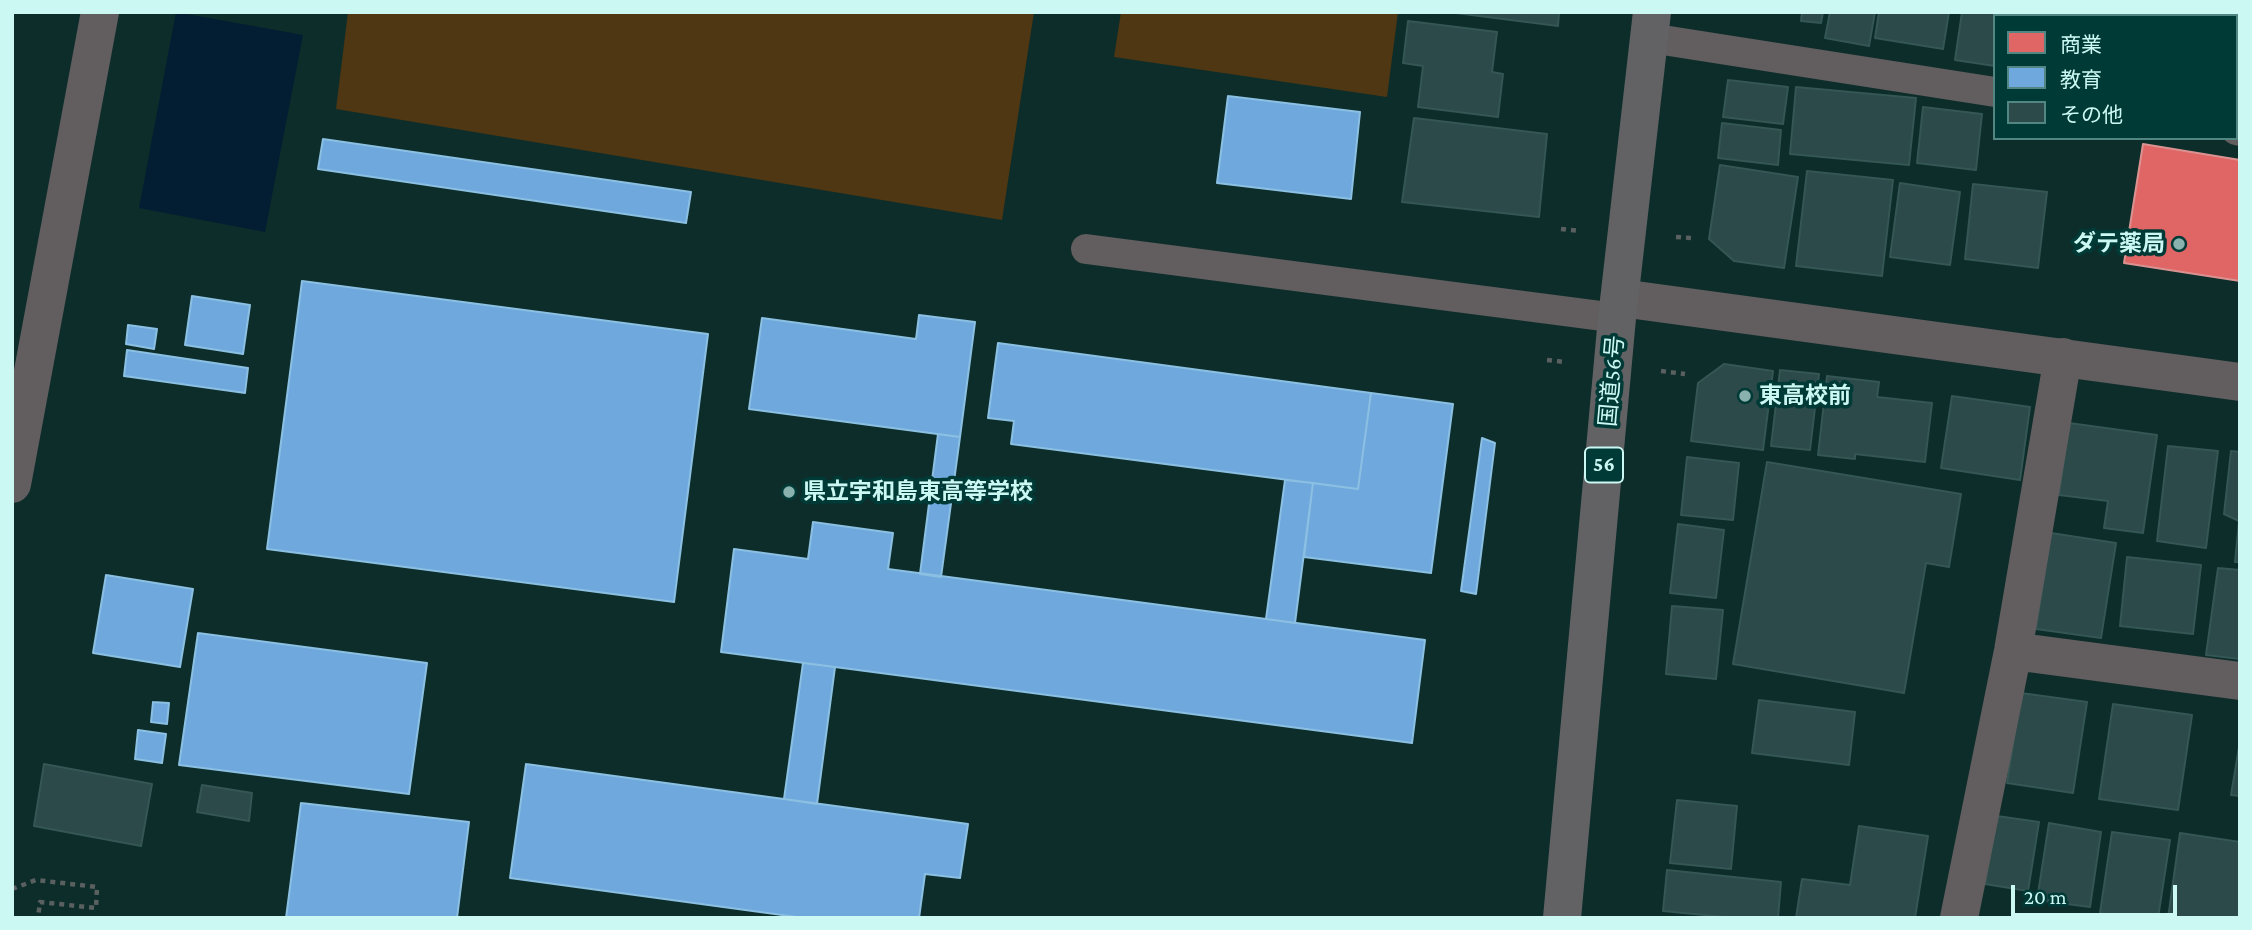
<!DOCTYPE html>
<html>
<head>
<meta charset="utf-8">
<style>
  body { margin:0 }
  #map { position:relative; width:2252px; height:930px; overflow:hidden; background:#0d2d2b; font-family:"Crimson Pro","Noto Sans JP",serif }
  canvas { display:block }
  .frame { position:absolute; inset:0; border:14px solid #ccf8f3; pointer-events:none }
  .legend { position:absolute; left:1993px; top:14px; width:245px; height:126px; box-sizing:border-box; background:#003a37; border:2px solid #528682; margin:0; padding:9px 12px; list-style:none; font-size:21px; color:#ccf8f3 }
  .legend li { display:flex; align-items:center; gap:14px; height:35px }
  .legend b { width:35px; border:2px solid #528682 }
  .scale { position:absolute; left:2011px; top:885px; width:166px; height:32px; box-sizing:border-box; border:4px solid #ccf8f3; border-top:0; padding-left:9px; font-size:21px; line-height:24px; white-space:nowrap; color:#ccf8f3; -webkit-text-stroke:5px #003a37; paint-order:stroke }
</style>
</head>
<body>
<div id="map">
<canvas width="2252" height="930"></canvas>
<div class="frame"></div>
<ul class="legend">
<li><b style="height:19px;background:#e06666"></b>商業</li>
<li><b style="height:19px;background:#6fa8dc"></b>教育</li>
<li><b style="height:19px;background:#2b4a49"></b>その他</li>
</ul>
<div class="scale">20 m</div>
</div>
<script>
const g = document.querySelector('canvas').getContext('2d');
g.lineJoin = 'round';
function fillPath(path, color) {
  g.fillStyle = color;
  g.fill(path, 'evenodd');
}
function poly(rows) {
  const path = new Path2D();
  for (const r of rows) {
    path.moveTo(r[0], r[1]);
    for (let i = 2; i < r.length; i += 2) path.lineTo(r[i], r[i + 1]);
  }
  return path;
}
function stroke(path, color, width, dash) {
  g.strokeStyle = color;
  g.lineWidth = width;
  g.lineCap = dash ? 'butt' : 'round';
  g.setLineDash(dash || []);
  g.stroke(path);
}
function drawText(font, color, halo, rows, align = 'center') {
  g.font = font + ' "Crimson Pro","Noto Sans JP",serif';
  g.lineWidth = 7;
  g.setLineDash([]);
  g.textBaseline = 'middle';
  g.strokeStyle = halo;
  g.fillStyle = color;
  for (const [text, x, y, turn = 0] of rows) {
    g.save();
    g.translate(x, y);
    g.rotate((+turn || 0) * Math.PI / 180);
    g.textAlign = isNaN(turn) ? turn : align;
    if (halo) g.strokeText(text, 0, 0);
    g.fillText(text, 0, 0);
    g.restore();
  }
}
fillPath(poly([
  [348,12,1034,12,1002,220,336,109],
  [1121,12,1398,12,1387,97,1114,57]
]), '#4e3712');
fillPath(poly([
  [176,12,303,35,265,232,139,208]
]), '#031e33');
const shops = poly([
  [2143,144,2240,160,2240,281,2124,263,2143,144]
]);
fillPath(shops, '#e06666');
stroke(shops, '#da9290', 2);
const schools = poly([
  [1228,96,1360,112,1351,199,1217,183,1228,96],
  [323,139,691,192,686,223,318,169,323,139],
  [302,281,708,334,674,602,267,549,302,281],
  [192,296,250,305,243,354,185,345,192,296],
  [919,315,975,322,960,437,749,409,762,318,916,339,919,315],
  [128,325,157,329,154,349,126,344,128,325],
  [998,343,1371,393,1358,489,1011,444,1014,421,988,418,998,343],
  [127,350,248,368,245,393,124,376,127,350],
  [1371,393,1453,404,1431,573,1304,557,1313,483,1358,489,1371,393],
  [938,434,960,437,941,577,920,574,938,434],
  [1482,438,1495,443,1476,594,1461,591,1482,438],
  [1285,480,1313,483,1295,623,1266,619,1285,480],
  [813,522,893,533,888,569,1425,640,1412,743,721,652,734,549,808,559,813,522],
  [106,575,193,589,180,667,93,653,106,575],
  [198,633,427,663,409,794,179,765,198,633],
  [803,663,835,667,817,804,784,799,803,663],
  [153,702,169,703,167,724,151,722,153,702],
  [138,730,166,734,162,763,135,759,138,730],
  [526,764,968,824,960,878,925,874,919,918,804,918,510,878,526,764],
  [301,803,469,822,457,918,286,918,301,803]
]);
fillPath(schools, '#6fa8dc');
stroke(schools, '#8bc0e3', 2);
const building = poly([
  [1448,12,1559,12,1558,26,1448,12],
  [1802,12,1823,12,1821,23,1801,21,1802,12],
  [1830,12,1875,12,1869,46,1825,38,1830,12],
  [1879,12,1949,12,1943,49,1875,38,1879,12],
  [1962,12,2062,12,2086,16,1995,16,1995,66,1955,60,1962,12],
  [1408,21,1497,32,1492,72,1503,74,1498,117,1418,107,1423,66,1403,63,1408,21],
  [1728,80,1788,87,1783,124,1723,117,1728,80],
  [1796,87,1916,98,1909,165,1790,154,1796,87],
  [1923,107,1982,114,1976,170,1917,163,1923,107],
  [1414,118,1547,134,1539,217,1402,202,1414,118],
  [1722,123,1781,130,1778,165,1718,158,1722,123],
  [1720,165,1798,177,1784,268,1734,261,1709,239,1720,165],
  [1807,171,1893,180,1882,276,1796,266,1807,171],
  [1900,183,1960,192,1950,265,1890,257,1900,183],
  [1973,184,2047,192,2038,268,1965,259,1973,184],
  [1724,364,1773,371,1763,450,1691,441,1698,383,1724,364],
  [1780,370,1819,374,1810,450,1771,446,1780,370],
  [1827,376,1879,382,1877,397,1932,403,1925,462,1855,454,1855,459,1818,455,1827,376],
  [1952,396,2030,407,2020,480,1941,468,1952,396],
  [2069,423,2157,435,2143,533,2104,528,2108,501,2059,495,2069,423],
  [2168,446,2218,451,2206,548,2157,541,2168,446],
  [2231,451,2240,452,2240,562,2235,562,2239,521,2224,514,2231,451],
  [1687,457,1739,463,1733,520,1681,515,1687,457],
  [1767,462,1961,494,1949,567,1926,563,1904,693,1733,664,1767,462],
  [1678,524,1724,530,1716,598,1670,593,1678,524],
  [2051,533,2116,543,2101,638,2036,629,2051,533],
  [2127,557,2201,565,2193,634,2120,626,2127,557],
  [2218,568,2240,570,2240,659,2206,655,2218,568],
  [1672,606,1723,610,1716,679,1666,674,1672,606],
  [2021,693,2087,702,2073,793,2007,783,2021,693],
  [1759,700,1855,712,1849,765,1752,753,1759,700],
  [2113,704,2192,715,2178,810,2099,799,2113,704],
  [2240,741,2240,796,2231,795,2240,741],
  [44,764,152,784,141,846,34,826,44,764],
  [202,785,252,793,249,821,197,812,202,785],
  [1677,800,1737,806,1731,869,1670,863,1677,800],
  [1997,816,2039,822,2028,891,1985,884,1997,816],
  [2049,823,2101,832,2090,907,2037,900,2049,823],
  [1859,826,1928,836,1915,918,1796,918,1802,879,1850,885,1859,826],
  [2112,832,2170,840,2158,918,2131,918,2100,913,2112,832],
  [2180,833,2240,842,2240,918,2168,918,2180,833],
  [1667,870,1781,882,1778,918,1735,918,1663,911,1667,870]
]);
fillPath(building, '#2b4a49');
stroke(building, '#345654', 2);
stroke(poly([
  [1561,229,1580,231],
  [1676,237,1692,238],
  [1547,360,1565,362],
  [1661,371,1685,374],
  [12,889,36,880,97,887,96,908,40,902,38,918]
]), '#5a5f60', 4.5, [5, 5]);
stroke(poly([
  [1650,38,1995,92],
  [2236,130,2240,131],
  [1086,249,1617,318]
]), '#625d5e', 30);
stroke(poly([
  [2013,651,2240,681],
  [1959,918,2013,651,2063,357]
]), '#625d5e', 38);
stroke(poly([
  [1621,298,2240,382],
  [12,484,100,12]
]), '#625d5e', 38);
stroke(poly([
  [1562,918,1617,318,1652,12]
]), '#626264', 38);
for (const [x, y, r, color] of [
  [2179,244,7,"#89b1ad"],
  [1745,396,7,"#89b1ad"],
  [789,492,7,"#89b1ad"]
]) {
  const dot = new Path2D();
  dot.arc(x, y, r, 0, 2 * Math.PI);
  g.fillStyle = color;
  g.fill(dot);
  stroke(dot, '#003a37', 2.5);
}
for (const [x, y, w] of [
  [1604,465,38]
]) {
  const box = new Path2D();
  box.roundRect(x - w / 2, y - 17.5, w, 35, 5);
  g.fillStyle = '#003a37';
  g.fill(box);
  stroke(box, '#ccf8f3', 2);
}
drawText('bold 21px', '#ccf8f3', null, [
  ["56",1604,465]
]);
drawText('bold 23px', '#ccf8f3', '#003a37', [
  ["ダテ薬局",2165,244,"right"],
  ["東高校前",1759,396],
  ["県立宇和島東高等学校",803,492]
], 'left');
drawText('23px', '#ccf8f3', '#003a37', [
  ["国道56号",1612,381,-85]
]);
</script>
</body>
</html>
